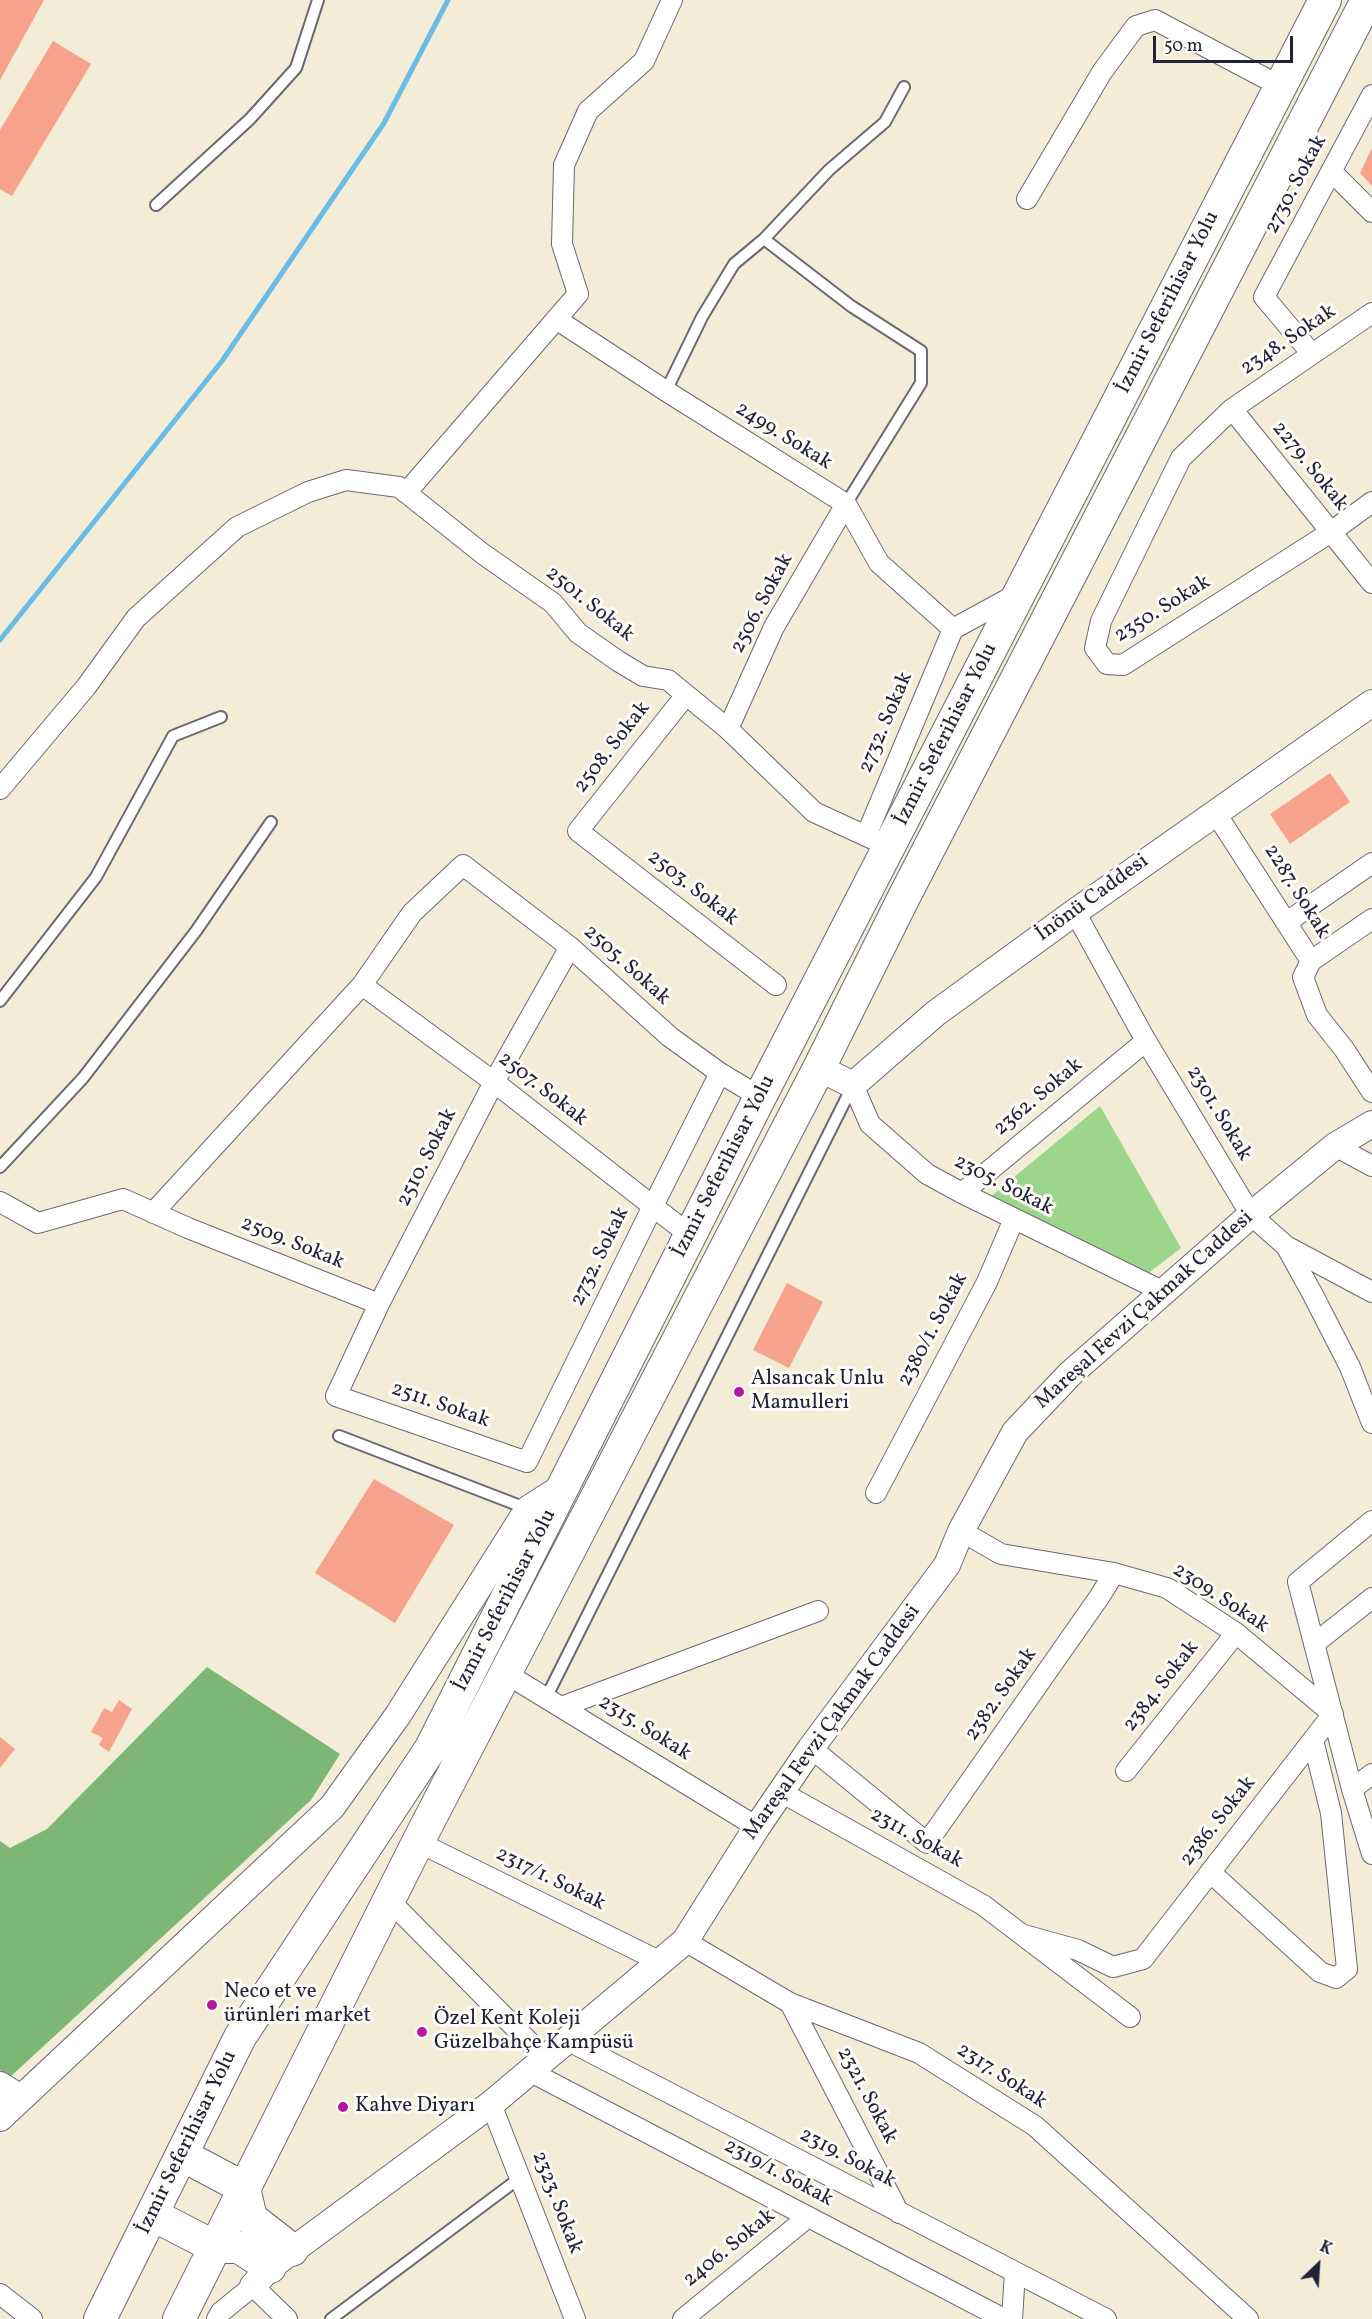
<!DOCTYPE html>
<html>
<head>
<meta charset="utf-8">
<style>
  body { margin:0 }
  #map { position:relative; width:1372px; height:2319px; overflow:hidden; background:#f3ecd7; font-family:Vollkorn,serif }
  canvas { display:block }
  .north { position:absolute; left:1288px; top:2235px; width:60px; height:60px; -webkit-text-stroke:4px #fdfcf7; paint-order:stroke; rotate:25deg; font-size:16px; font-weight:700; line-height:24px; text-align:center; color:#22223b }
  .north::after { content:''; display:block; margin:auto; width:21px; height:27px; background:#22223b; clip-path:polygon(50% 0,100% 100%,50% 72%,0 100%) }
  .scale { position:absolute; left:1153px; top:36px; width:140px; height:27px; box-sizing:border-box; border:3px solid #22223b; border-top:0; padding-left:8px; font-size:18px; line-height:21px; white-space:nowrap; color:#22223b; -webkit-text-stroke:4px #fdfcf7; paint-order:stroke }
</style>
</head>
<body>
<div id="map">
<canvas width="1372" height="2319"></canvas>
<div class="north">K</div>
<div class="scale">50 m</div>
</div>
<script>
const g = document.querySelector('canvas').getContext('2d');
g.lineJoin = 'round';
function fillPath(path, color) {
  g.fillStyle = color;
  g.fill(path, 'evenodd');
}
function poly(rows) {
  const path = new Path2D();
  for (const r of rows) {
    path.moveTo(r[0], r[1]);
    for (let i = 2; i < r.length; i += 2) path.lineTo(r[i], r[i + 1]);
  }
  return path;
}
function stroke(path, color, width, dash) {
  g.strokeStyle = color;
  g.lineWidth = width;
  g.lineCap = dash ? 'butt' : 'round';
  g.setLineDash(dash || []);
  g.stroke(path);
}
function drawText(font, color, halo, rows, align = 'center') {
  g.font = font + ' Vollkorn,serif';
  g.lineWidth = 6;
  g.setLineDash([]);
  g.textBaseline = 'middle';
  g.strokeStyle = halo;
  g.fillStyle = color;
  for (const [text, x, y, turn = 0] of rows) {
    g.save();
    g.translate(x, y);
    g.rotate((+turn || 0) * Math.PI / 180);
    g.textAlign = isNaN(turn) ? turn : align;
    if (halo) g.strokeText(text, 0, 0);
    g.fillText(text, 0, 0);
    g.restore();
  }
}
fillPath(poly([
  [1100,1106,1181,1248,1146,1275,990,1197]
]), '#9bd68a');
fillPath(poly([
  [207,1667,340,1754,311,1800,10,2077,0,2070,0,1841,10,1848,47,1829]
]), '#7cb776');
stroke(poly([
  [0,640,222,361,384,123,448,0]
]), '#6abce5', 5);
fillPath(poly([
  [0,0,44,0,0,80],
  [53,41,91,64,12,196,0,189,0,130],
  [1372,148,1372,186,1360,173],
  [1330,773,1350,802,1290,844,1270,814],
  [787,1283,823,1302,789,1368,753,1350],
  [374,1479,454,1525,395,1623,315,1573],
  [119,1700,132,1709,109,1752,99,1745,103,1738,91,1732,104,1708,112,1712],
  [0,1737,15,1749,0,1768]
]), '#f6a28c');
const service = poly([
  [156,205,250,119,296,68,318,0],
  [764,239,829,170,885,122,904,87],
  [666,391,702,317,734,264,764,239,851,306,921,351,921,383,846,504],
  [0,1001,96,877,173,736,221,717],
  [0,1167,83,1078,196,931,271,822],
  [339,1436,528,1509],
  [546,1698,853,1085],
  [331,2319,521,2177]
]);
const minor = poly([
  [1331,171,1372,212],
  [1027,199,1102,72,1136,26,1155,20,1280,86],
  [1372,313,1232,409,1181,458,1101,621,1095,648,1107,664,1123,665,1331,532,1372,502],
  [556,319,666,391,846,504,879,563,953,629],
  [1312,354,1264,297,1372,95],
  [1232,409,1372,583],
  [406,493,578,294,562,244,564,165,588,111,644,61,672,0],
  [953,629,1019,593],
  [686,695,578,831,776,985],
  [728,729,774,627,846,504],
  [0,789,86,687,136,618,237,527,308,492,346,480,399,487,483,554,553,603,578,633,618,661,643,676,668,680,728,729,814,812,890,847],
  [1215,812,1311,961,1303,977,1317,1015,1344,1049,1372,1092],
  [866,836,953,629],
  [1075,912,1146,1041,1251,1215,1286,1246,1372,1292],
  [1287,922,1372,863],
  [570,947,494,1082,379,1304,336,1396,527,1462,653,1206,720,1073],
  [1311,961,1372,919],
  [362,985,494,1082,691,1236],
  [853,1085,870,1124,927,1174,962,1193,1164,1292],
  [1335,1146,1372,1166],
  [962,1193,1146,1041],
  [0,1202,38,1223,123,1199,188,1228,379,1304],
  [153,1213,362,985,412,913,463,865,570,947,670,1037,720,1073,760,1097],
  [1286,1246,1312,1293,1350,1367,1372,1423],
  [876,1493,987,1282,1014,1219],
  [1372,1521,1298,1582,1352,1789,1372,1854],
  [961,1531,1001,1554,1114,1573,1167,1588,1236,1633,1333,1714,1143,1959,1113,1967,1078,1950,1024,1935],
  [1314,1644,1372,1598],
  [505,1673,757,1827],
  [561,1707,818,1611],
  [811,1748,927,1843,1100,1596,1114,1573],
  [1126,1771,1236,1633],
  [1352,1789,1372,1774],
  [781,1792,983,1905,1130,2017],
  [418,1842,661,1962],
  [1210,1872,1320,1972,1336,1978,1347,1969,1331,1813,1313,1740],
  [389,1900,545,2058],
  [685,1941,790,2003,919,2053,1035,2126,1248,2319],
  [790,2003,899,2213],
  [567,2040,1106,2319],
  [529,2071,1004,2319],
  [491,2104,575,2319],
  [0,2294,32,2319],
  [217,2319,221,2312,253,2286,287,2319],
  [683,2319,808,2217],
  [1012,2319,1015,2272]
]);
const tertiary = poly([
  [819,1068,853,1085,936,1013,1075,912,1372,703],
  [0,2085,20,2098],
  [0,2118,332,1807,398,1715,528,1509,564,1486],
  [253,2286,270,2267,491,2104,685,1941,757,1827,811,1748,947,1565,961,1531,1015,1432,1070,1374,1251,1215,1335,1146,1372,1124]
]);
const primary = poly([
  [182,2155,244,2188,251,2218,292,2250],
  [153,2215,215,2247,239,2247,270,2267],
  [100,2319,240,2037,431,1748,760,1097,1325,0],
  [179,2319,418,1842,819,1068,904,897,1367,0]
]);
stroke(service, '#6b6972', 14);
stroke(minor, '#6b6972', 22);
stroke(tertiary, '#6b6972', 28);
stroke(primary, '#6b6972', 34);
stroke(service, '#fff', 10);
stroke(minor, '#fff', 20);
stroke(tertiary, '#fff', 26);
stroke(primary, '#fff', 32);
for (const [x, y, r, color] of [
  [739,1392,6,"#b5179e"],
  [212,2005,6,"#b5179e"],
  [422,2032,6,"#b5179e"],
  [343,2107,6,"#b5179e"]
]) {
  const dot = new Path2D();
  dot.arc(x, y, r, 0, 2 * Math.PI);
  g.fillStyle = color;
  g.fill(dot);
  stroke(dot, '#fdfcf7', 2);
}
drawText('21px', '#22223b', '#fdfcf7', [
  ["2730. Sokak",1297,185,-62],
  ["İzmir Seferihisar Yolu",1169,303,-63],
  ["2348. Sokak",1289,341,-34],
  ["2499. Sokak",783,437,32],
  ["2279. Sokak",1309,467,51],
  ["2506. Sokak",763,604,-62],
  ["2501. Sokak",589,605,39],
  ["2350. Sokak",1163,610,-32],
  ["2732. Sokak",887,723,-67],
  ["İzmir Seferihisar Yolu",947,735,-63],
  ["2508. Sokak",613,748,-52],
  ["2503. Sokak",692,889,38],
  ["2287. Sokak",1296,892,58],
  ["İnönü Caddesi",1093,899,-36],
  ["2505. Sokak",626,966,42],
  ["2507. Sokak",542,1090,38],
  ["2362. Sokak",1039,1098,-40],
  ["2301. Sokak",1218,1114,59],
  ["2510. Sokak",428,1158,-63],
  ["İzmir Seferihisar Yolu",725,1167,-63],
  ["2305. Sokak",1003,1186,27],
  ["2509. Sokak",292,1244,22],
  ["2732. Sokak",601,1257,-64],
  ["Mareşal Fevzi Çakmak Caddesi",1145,1311,-42],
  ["2380/1. Sokak",934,1330,-62],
  ["2511. Sokak",440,1406,19],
  ["2309. Sokak",1220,1599,33],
  ["İzmir Seferihisar Yolu",506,1601,-63],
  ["2384. Sokak",1162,1687,-52],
  ["2382. Sokak",1002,1695,-55],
  ["Mareşal Fevzi Çakmak Caddesi",833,1723,-54],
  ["2315. Sokak",644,1729,32],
  ["2386. Sokak",1219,1822,-52],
  ["2311. Sokak",916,1839,29],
  ["2317/1. Sokak",550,1880,26],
  ["2317. Sokak",1001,2077,33],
  ["2321. Sokak",866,2096,62],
  ["İzmir Seferihisar Yolu",188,2143,-64],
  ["2319. Sokak",847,2159,28],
  ["2319/1. Sokak",778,2174,28],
  ["2323. Sokak",556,2203,69],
  ["2406. Sokak",730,2249,-39]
]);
drawText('21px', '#22223b', '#fdfcf7', [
  ["Alsancak Unlu",751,1380],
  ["Mamulleri",751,1404],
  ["Neco et ve",224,1993],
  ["ürünleri market",224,2017],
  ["Özel Kent Koleji",434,2020],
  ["Güzelbahçe Kampüsü",434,2044],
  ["Kahve Diyarı",355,2107]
], 'left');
</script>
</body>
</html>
